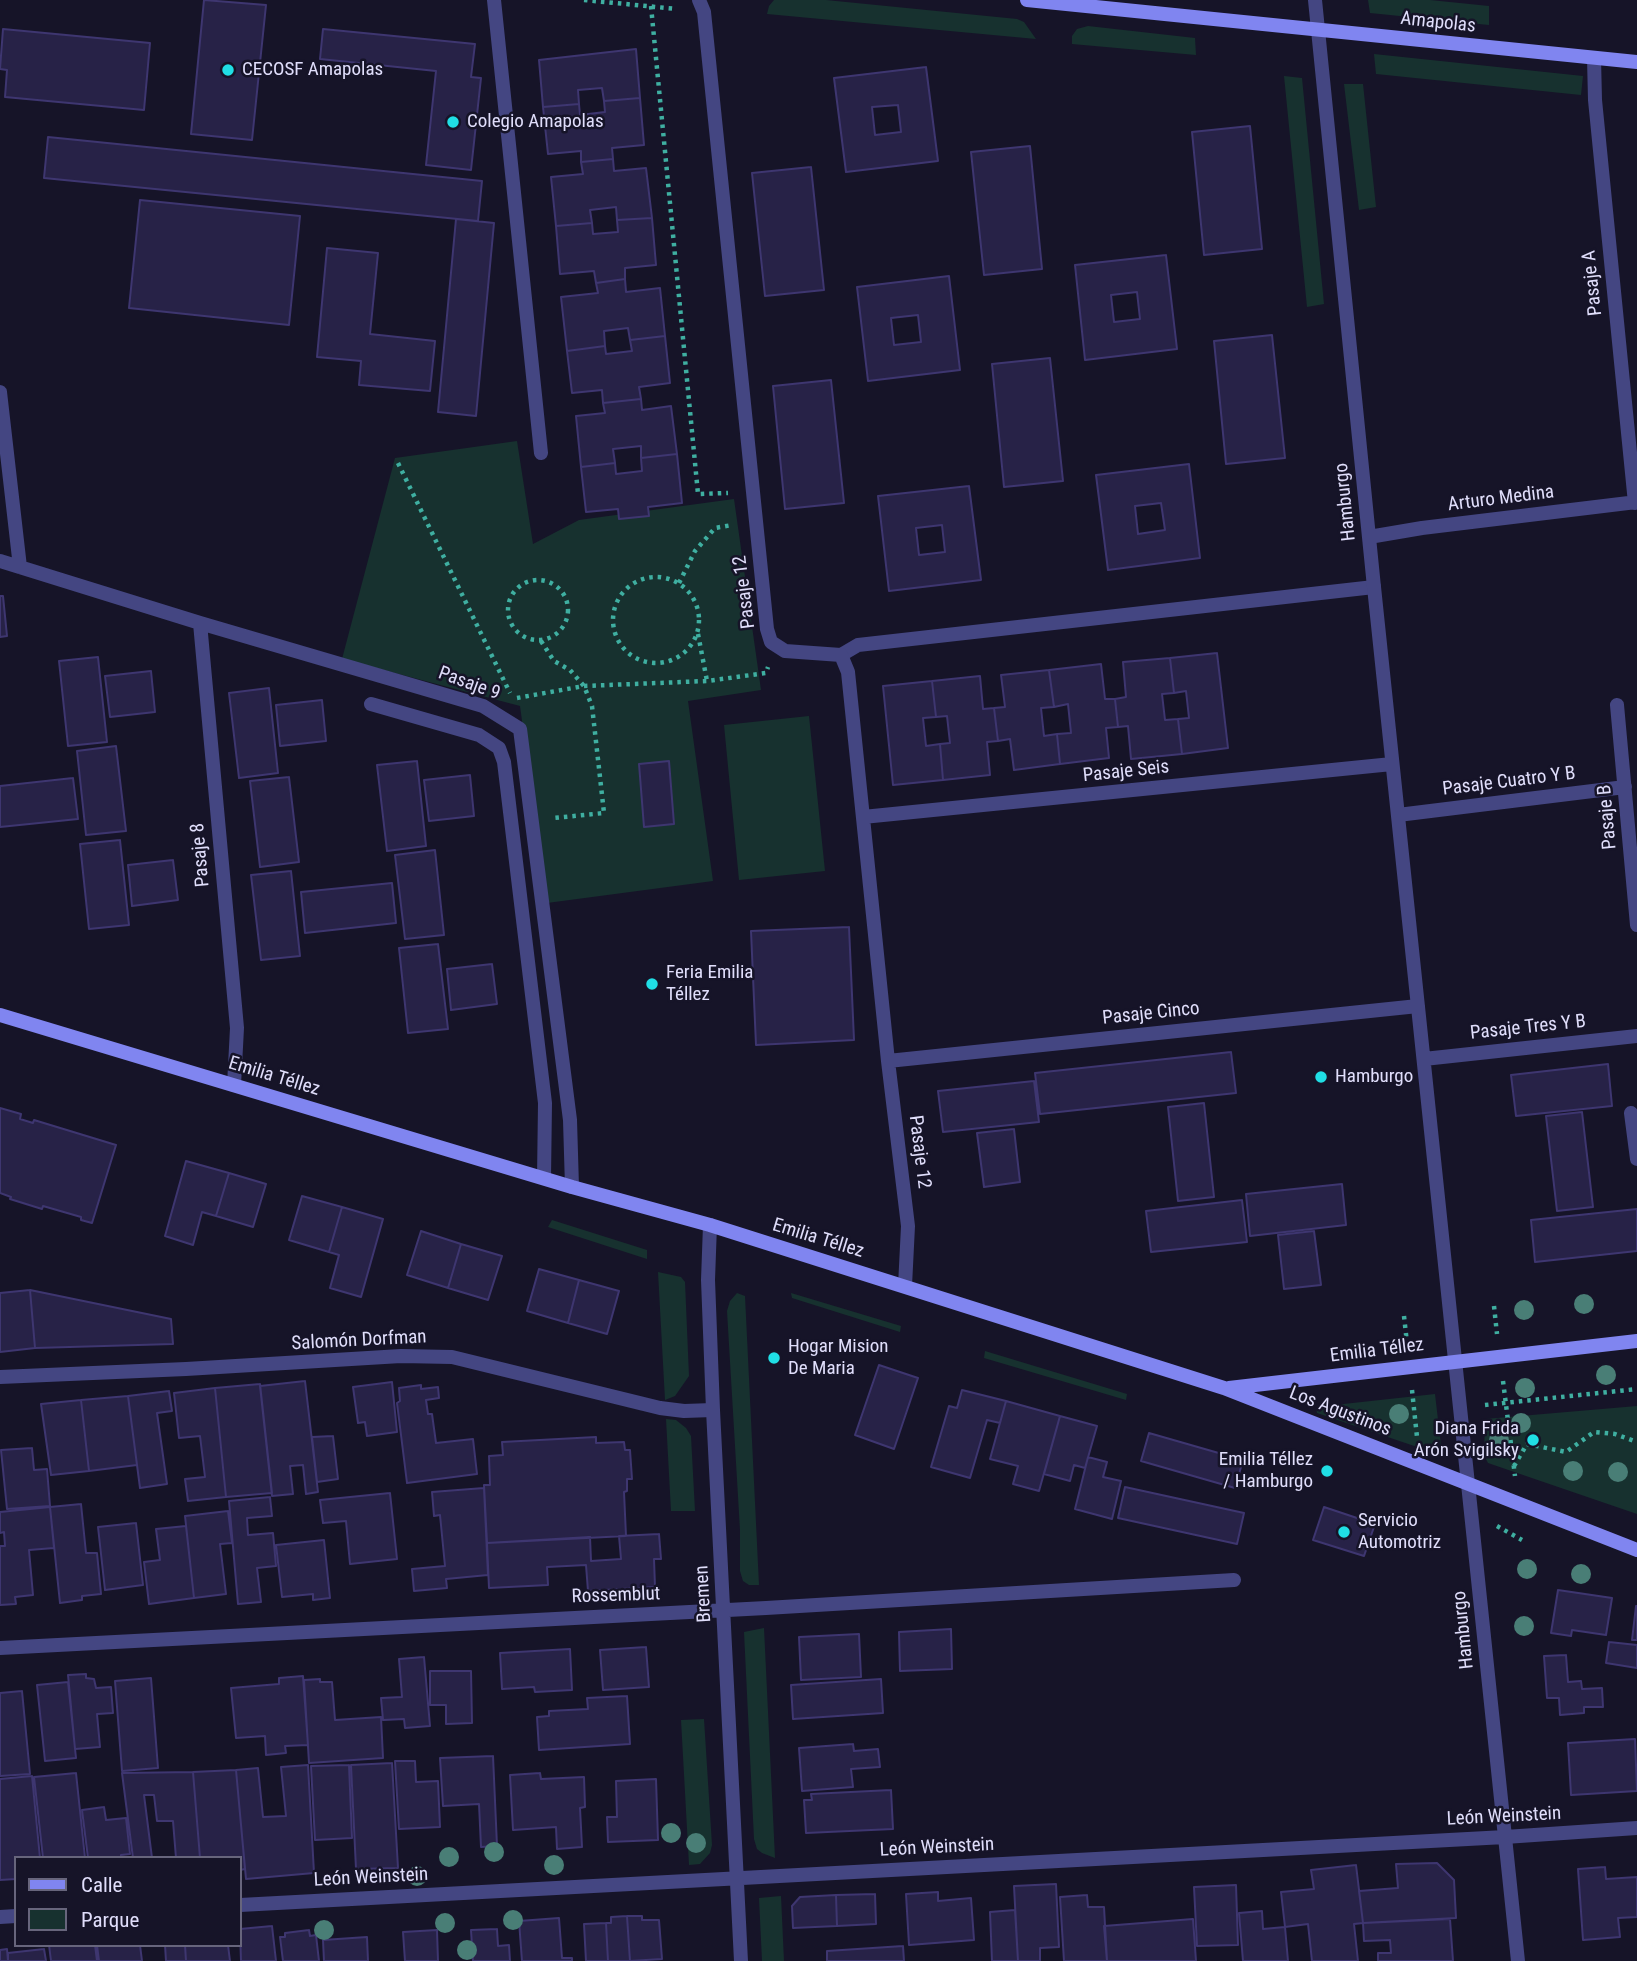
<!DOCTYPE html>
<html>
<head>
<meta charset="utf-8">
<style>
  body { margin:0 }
  #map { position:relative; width:1637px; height:1961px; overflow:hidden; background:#161428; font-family:"Roboto Condensed",sans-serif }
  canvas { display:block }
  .legend { position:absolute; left:14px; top:1856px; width:228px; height:91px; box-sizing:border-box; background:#161428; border:2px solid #67657c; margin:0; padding:9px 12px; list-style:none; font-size:21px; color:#e0defb }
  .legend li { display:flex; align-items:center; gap:14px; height:35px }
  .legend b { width:35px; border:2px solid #67657c }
</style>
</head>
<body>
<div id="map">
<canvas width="1637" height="1961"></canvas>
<ul class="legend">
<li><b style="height:9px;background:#8085f0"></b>Calle</li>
<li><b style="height:19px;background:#17312f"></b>Parque</li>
</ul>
</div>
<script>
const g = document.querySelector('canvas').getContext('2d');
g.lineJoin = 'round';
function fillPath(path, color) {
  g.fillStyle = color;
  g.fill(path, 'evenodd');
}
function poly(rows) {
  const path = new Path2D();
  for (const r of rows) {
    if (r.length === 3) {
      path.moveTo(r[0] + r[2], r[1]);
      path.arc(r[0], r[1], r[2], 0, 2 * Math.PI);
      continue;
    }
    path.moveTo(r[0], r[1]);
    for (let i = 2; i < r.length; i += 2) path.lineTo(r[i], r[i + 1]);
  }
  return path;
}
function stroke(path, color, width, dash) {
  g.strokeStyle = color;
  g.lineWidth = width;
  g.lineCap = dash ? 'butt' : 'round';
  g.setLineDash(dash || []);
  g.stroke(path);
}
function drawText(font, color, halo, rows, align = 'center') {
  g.font = font + ' "Roboto Condensed",sans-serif';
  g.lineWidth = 5;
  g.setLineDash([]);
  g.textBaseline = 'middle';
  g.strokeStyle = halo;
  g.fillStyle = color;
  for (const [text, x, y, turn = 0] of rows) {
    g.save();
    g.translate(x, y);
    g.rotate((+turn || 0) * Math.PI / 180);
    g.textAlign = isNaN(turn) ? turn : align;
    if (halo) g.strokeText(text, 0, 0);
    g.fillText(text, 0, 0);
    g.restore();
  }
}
fillPath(poly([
  [774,0,826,0,1017,19,1024,22,1036,39,767,14,769,6],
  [1368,0,1430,0,1489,6,1489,25,1370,13],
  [1088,26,1195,38,1196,55,1072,44,1072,36,1077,29],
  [1374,54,1583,76,1581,95,1376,74],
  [1284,76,1302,78,1324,304,1307,307],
  [1344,84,1363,84,1376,207,1359,210],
  [517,441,533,544,579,520,734,499,761,690,688,701,713,881,547,903,520,706,342,659,395,458],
  [809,716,825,871,739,880,724,725],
  [552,1220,647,1250,647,1259,548,1227],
  [658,1272,681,1277,685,1282,689,1376,675,1396,665,1400],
  [737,1293,745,1296,759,1585,749,1585,743,1581,740,1571,740,1530,727,1311,730,1301],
  [791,1293,901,1326,900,1332,792,1298],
  [985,1351,1127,1394,1126,1400,984,1358],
  [1435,1394,1441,1445,1436,1450,1426,1450,1317,1413,1316,1407],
  [1637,1406,1637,1514,1488,1463,1484,1455,1485,1419],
  [666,1419,676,1420,686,1428,691,1436,695,1511,671,1511],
  [764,1628,775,1858,762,1853,757,1849,754,1839,744,1632],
  [704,1719,712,1845,710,1853,700,1864,689,1865,681,1720],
  [781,1896,784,1961,762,1961,759,1898]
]), '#17312f');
const building = poly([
  [204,0,266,5,252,140,191,134,204,0],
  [3,29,150,43,144,110,5,97,7,70,0,69,3,29],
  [323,29,475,44,471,77,481,78,471,170,426,165,436,71,320,59,323,29],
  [636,49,640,98,604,101,602,88,578,90,579,104,543,107,539,60,636,49],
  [926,67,938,161,846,172,834,78,926,67],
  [898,105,901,132,875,135,872,107,898,105],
  [640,98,644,145,612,148,613,159,581,162,581,151,548,154,543,107,579,104,580,115,605,112,604,101,640,98],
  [1250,126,1262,249,1204,255,1192,132,1250,126],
  [48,137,482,181,478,221,44,178,48,137],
  [1030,146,1042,269,984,275,971,152,1030,146],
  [613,159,614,171,646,168,652,218,617,220,616,207,590,210,592,223,556,226,551,177,583,174,581,162,613,159],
  [811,167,824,290,765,296,752,173,811,167],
  [140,200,300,216,289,325,129,308,140,200],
  [652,218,656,265,625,268,625,279,596,283,594,271,560,274,556,226,592,223,593,234,618,232,617,220,652,218],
  [456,219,494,223,476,416,438,412,456,219],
  [327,248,378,253,370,334,435,341,430,391,359,385,361,361,317,357,327,248],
  [1166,255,1177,349,1085,360,1075,265,1166,255],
  [1137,292,1140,319,1114,322,1111,295,1137,292],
  [949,276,960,370,868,381,857,287,949,276],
  [918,315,921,342,894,345,891,318,918,315],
  [625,279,626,292,660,288,665,336,630,340,628,328,604,331,605,346,567,351,561,297,598,293,596,283,625,279],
  [1272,335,1285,458,1226,464,1214,341,1272,335],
  [665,336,670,383,639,387,641,399,603,403,602,390,572,393,567,351,605,346,606,354,632,351,630,340,665,336],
  [1050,358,1063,481,1004,487,992,364,1050,358],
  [831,380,844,503,785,509,773,386,831,380],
  [641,399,642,410,671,406,677,454,641,458,641,446,613,449,615,463,581,467,576,416,605,413,603,403,641,399],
  [677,454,682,503,648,507,649,516,619,519,618,509,586,512,581,467,615,463,616,474,642,471,641,458,677,454],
  [1189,464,1200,558,1108,570,1096,475,1189,464],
  [1161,503,1165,530,1138,534,1135,506,1161,503],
  [969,486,981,580,889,591,878,496,969,486],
  [942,525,945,552,919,555,916,528,942,525],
  [0,596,3,596,7,636,0,637,0,596],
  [1217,653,1228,748,1182,754,1178,719,1189,718,1186,691,1174,693,1170,658,1217,653],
  [98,657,107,742,68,746,59,661,98,657],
  [1170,658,1174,693,1162,694,1165,720,1178,719,1182,754,1131,759,1128,726,1118,727,1115,699,1126,697,1123,662,1170,658],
  [1101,664,1105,699,1115,699,1118,727,1106,728,1109,758,1060,764,1057,734,1071,733,1068,704,1054,707,1049,670,1101,664],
  [1049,670,1054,707,1041,708,1044,736,1057,734,1060,764,1014,770,1010,739,998,741,994,708,1005,707,1001,675,1049,670],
  [151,671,155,712,110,717,105,676,151,671],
  [980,676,983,709,994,708,998,741,987,742,990,775,943,780,940,744,950,743,947,716,936,717,932,681,980,676],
  [932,681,936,717,923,718,926,746,940,744,943,780,893,785,883,686,932,681],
  [269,688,278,773,239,778,229,693,269,688],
  [322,700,326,741,280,746,276,705,322,700],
  [116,746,126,831,86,835,77,751,116,746],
  [417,761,426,846,387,851,377,765,417,761],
  [669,761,674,824,644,827,639,764,669,761],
  [470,775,474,816,429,821,424,780,470,775],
  [289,777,299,862,260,867,250,781,289,777],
  [73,778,78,819,0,827,0,786,73,778],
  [120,840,129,925,89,929,80,844,120,840],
  [435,850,444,935,405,939,395,855,435,850],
  [173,860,178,900,132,906,128,865,173,860],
  [291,871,300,956,261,960,251,875,291,871],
  [392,883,396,923,305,933,301,892,392,883],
  [849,927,854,1040,756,1045,751,931,849,927],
  [438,944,448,1029,408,1033,399,948,438,944],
  [492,964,497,1004,451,1010,447,969,492,964],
  [1231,1052,1236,1093,1040,1114,1035,1073,1231,1052],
  [1608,1064,1612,1106,1516,1116,1511,1075,1608,1064],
  [1034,1081,1039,1122,943,1132,938,1091,1034,1081],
  [1204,1103,1214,1197,1178,1201,1168,1107,1204,1103],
  [0,1108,21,1114,20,1119,33,1123,34,1120,116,1145,92,1223,81,1220,81,1217,43,1206,42,1209,10,1199,11,1197,0,1193,0,1108],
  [1582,1112,1593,1207,1557,1211,1546,1116,1582,1112],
  [1014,1129,1020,1182,984,1187,977,1133,1014,1129],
  [186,1161,229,1173,216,1216,202,1212,193,1245,165,1236,186,1161],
  [229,1173,266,1184,253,1227,216,1216,229,1173],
  [1342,1184,1346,1225,1250,1236,1246,1194,1342,1184],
  [302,1196,342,1207,329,1252,289,1240,302,1196],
  [1242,1200,1247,1242,1151,1252,1146,1211,1242,1200],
  [342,1207,383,1219,361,1297,330,1288,339,1255,329,1252,342,1207],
  [1637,1209,1637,1251,1535,1262,1531,1220,1637,1209],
  [421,1231,461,1244,448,1288,407,1275,421,1231],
  [1314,1231,1321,1285,1284,1289,1278,1235,1314,1231],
  [461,1244,502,1256,488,1300,448,1288,461,1244],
  [539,1269,579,1280,568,1323,527,1311,539,1269],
  [579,1280,619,1291,607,1334,568,1323,579,1280],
  [30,1290,35,1348,0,1352,0,1293,30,1290],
  [30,1290,171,1319,173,1344,35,1348,30,1290],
  [879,1365,918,1378,894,1449,855,1435,879,1365],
  [305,1381,318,1492,306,1494,303,1465,290,1466,293,1494,272,1496,260,1386,305,1381],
  [392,1382,397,1432,367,1436,365,1422,358,1423,353,1387,392,1382],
  [260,1384,272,1493,226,1497,215,1388,260,1384],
  [421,1385,421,1389,438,1387,439,1398,426,1400,428,1414,432,1414,436,1443,473,1439,477,1474,407,1483,397,1403,400,1401,399,1388,421,1385],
  [215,1388,226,1497,188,1501,185,1479,205,1477,200,1436,179,1438,174,1393,215,1388],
  [962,1390,1006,1401,1000,1423,987,1420,970,1478,931,1467,949,1406,957,1408,962,1390],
  [169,1391,172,1411,157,1413,167,1484,140,1488,128,1396,169,1391],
  [128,1396,137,1465,89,1471,81,1400,128,1396],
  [81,1400,89,1471,51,1475,41,1404,81,1400],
  [1006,1401,1060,1416,1039,1491,1013,1484,1018,1466,990,1459,1006,1401],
  [1060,1416,1097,1426,1085,1468,1074,1465,1070,1481,1044,1474,1060,1416],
  [1149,1433,1243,1460,1235,1488,1141,1461,1149,1433],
  [333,1436,338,1479,317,1482,312,1437,333,1436],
  [596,1437,596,1443,624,1442,625,1450,630,1450,632,1479,627,1479,627,1491,624,1492,626,1536,487,1543,484,1485,490,1485,489,1456,503,1455,502,1442,596,1437],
  [32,1448,34,1470,47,1469,50,1506,7,1509,1,1450,32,1448],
  [1088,1457,1107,1462,1103,1477,1121,1481,1112,1519,1075,1509,1088,1457],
  [1125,1487,1244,1513,1237,1544,1118,1518,1125,1487],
  [484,1488,488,1575,446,1579,447,1588,414,1591,412,1569,445,1566,440,1515,434,1516,432,1492,484,1488],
  [390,1493,397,1559,350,1564,346,1521,323,1523,320,1500,390,1493],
  [270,1497,272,1516,247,1518,248,1535,273,1533,276,1566,257,1568,261,1602,238,1604,229,1501,270,1497],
  [81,1504,86,1553,97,1553,101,1594,82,1596,82,1600,60,1603,50,1507,81,1504],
  [50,1507,54,1548,29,1550,33,1595,15,1597,16,1604,0,1605,0,1546,5,1546,4,1532,0,1533,0,1512,50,1507],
  [1324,1507,1375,1524,1364,1556,1313,1540,1324,1507],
  [228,1511,232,1543,220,1544,226,1594,194,1598,185,1516,228,1511],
  [136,1523,143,1585,105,1590,98,1527,136,1523],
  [186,1526,194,1598,149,1604,144,1562,160,1560,156,1529,186,1526],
  [659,1534,661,1559,654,1559,655,1587,588,1591,586,1565,547,1567,548,1585,489,1588,487,1543,590,1537,591,1561,621,1559,619,1536,659,1534],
  [324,1540,330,1598,313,1600,313,1594,282,1597,276,1545,324,1540],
  [1558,1590,1612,1598,1606,1635,1572,1630,1571,1636,1551,1633,1558,1590],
  [1636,1606,1637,1606,1637,1640,1632,1640,1636,1606],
  [951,1629,952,1669,900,1671,899,1632,951,1629],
  [859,1634,861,1677,801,1680,799,1637,859,1634],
  [1609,1642,1637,1645,1637,1668,1606,1663,1609,1642],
  [646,1647,649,1687,603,1690,600,1650,646,1647],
  [570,1649,572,1690,535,1692,534,1687,502,1689,500,1653,570,1649],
  [1566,1655,1568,1682,1581,1681,1582,1689,1602,1688,1603,1707,1584,1707,1584,1713,1560,1715,1559,1698,1547,1698,1544,1656,1566,1655],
  [424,1657,430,1726,405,1728,404,1719,383,1720,381,1698,402,1697,399,1659,424,1657],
  [430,1671,471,1671,472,1723,446,1724,446,1705,430,1705,430,1671],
  [86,1674,86,1678,94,1679,96,1688,111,1687,113,1713,97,1714,100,1747,75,1749,68,1675,86,1674],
  [303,1676,308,1745,285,1746,286,1753,266,1755,265,1736,236,1738,231,1688,279,1684,279,1678,303,1676],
  [151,1678,158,1768,122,1771,115,1681,151,1678],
  [320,1679,320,1682,332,1682,335,1720,381,1717,383,1758,309,1763,304,1680,320,1679],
  [881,1679,883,1713,793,1719,791,1685,881,1679],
  [68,1682,76,1758,45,1761,37,1685,68,1682],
  [22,1691,30,1774,0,1776,0,1693,22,1691],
  [627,1696,630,1744,539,1750,537,1717,549,1716,549,1711,588,1709,587,1698,627,1696],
  [1635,1739,1637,1791,1571,1795,1568,1743,1635,1739],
  [853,1744,854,1751,878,1749,880,1767,851,1769,853,1787,802,1791,799,1748,853,1744],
  [493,1756,497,1846,481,1847,479,1804,443,1806,440,1758,493,1756],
  [395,1761,415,1761,416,1782,438,1781,440,1827,399,1829,395,1761],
  [392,1763,398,1868,356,1869,351,1765,392,1763],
  [308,1765,314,1873,246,1879,236,1770,258,1768,263,1817,286,1816,281,1767,308,1765],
  [349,1765,352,1838,315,1840,311,1766,349,1765],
  [236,1770,245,1869,240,1870,240,1858,200,1858,193,1772,236,1770],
  [193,1772,200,1858,176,1858,173,1821,157,1821,154,1795,144,1795,152,1858,133,1858,122,1773,193,1772],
  [76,1773,85,1858,43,1858,34,1777,76,1773],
  [540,1773,541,1779,584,1777,585,1807,580,1808,582,1847,557,1849,556,1827,513,1830,510,1775,540,1773],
  [32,1776,40,1858,16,1858,16,1879,0,1880,0,1779,32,1776],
  [656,1779,658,1840,608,1842,607,1817,617,1817,616,1781,656,1779],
  [891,1790,893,1829,806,1833,804,1800,812,1800,811,1794,891,1790],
  [104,1807,106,1820,126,1818,130,1854,121,1855,121,1858,88,1858,82,1810,104,1807],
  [1437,1863,1454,1880,1456,1918,1363,1923,1359,1891,1398,1888,1396,1864,1437,1863],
  [1356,1865,1363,1923,1354,1924,1358,1961,1312,1961,1308,1924,1285,1927,1281,1892,1314,1889,1311,1870,1356,1865],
  [1605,1867,1606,1879,1637,1877,1637,1917,1618,1918,1620,1937,1583,1940,1578,1869,1605,1867],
  [1056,1884,1059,1947,1040,1948,1040,1961,1018,1961,1014,1886,1056,1884],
  [1236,1885,1238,1945,1197,1946,1194,1887,1236,1885],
  [938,1892,938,1901,971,1898,974,1940,909,1945,906,1894,938,1892],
  [875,1894,876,1924,837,1926,836,1895,875,1894],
  [836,1895,837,1926,793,1928,792,1906,800,1897,836,1895],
  [1087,1895,1088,1907,1104,1907,1107,1961,1064,1961,1060,1897,1087,1895],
  [1015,1910,1018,1961,992,1961,990,1912,1015,1910],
  [1262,1911,1263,1929,1285,1927,1288,1961,1243,1961,1239,1913,1262,1911],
  [627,1916,630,1961,608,1961,606,1923,611,1923,611,1917,627,1916],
  [627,1916,642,1916,642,1920,659,1920,662,1959,630,1961,627,1916],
  [559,1918,562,1958,572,1958,572,1961,522,1961,519,1921,559,1918],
  [1193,1919,1196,1961,1107,1961,1104,1926,1193,1919],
  [1450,1919,1453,1961,1378,1961,1378,1953,1391,1953,1390,1940,1364,1941,1363,1923,1450,1919],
  [606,1923,608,1961,586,1961,584,1924,606,1923],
  [272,1926,276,1961,241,1961,240,1929,272,1926],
  [497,1929,498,1946,509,1945,510,1961,473,1961,471,1930,497,1929],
  [309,1930,310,1936,316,1935,319,1961,283,1961,280,1937,285,1937,285,1933,309,1930],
  [437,1930,438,1961,405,1961,403,1932,437,1930],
  [367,1937,368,1961,324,1961,323,1940,367,1937],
  [49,1945,95,1945,97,1961,51,1961,49,1945],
  [97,1945,140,1945,142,1961,99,1961,97,1945],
  [165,1945,185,1945,186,1961,166,1961,165,1945],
  [185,1945,228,1945,230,1961,186,1961,185,1945],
  [903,1946,904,1961,827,1961,827,1951,903,1946],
  [7,1949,8,1961,0,1961,0,1950,7,1949],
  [44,1949,46,1961,8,1961,8,1953,44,1949]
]);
fillPath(building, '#272247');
stroke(building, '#3e3670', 2);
stroke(poly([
  [584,0,677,9],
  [651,6,698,494,728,493],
  [398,463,510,693],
  [656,620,43],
  [538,610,30],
  [679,583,695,551,715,528,732,525],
  [698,634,707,681],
  [541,641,554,661,570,670,584,686,592,706,604,813,554,818],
  [517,698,584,686,707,681,766,673,768,667],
  [1494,1306,1497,1334],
  [1404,1316,1407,1343],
  [1503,1381,1515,1476],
  [1412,1390,1417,1437],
  [1485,1405,1637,1389],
  [1514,1466,1527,1444,1566,1452,1594,1432,1615,1434,1637,1442],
  [1497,1526,1522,1540]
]), '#3fafa1', 4.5, [3.5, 5]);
stroke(poly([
  [494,0,541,453],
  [841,655,858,645,1374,587],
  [1631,1113,1637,1159]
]), '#444682', 14);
stroke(poly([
  [699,0,704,12,767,629,771,642,785,651,841,655,848,672,888,1061,908,1226,905,1286],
  [1315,0,1374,587,1518,1961],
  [1594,58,1595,100,1635,503],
  [0,392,20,567],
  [1369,537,1422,528,1637,502],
  [0,561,200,623,483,706,520,729,570,1120,572,1187],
  [200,623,237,1028,234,1085],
  [371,704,479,735,499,748,504,762,545,1103,544,1178],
  [1617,705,1637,925],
  [1398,815,1625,787],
  [863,817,1392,764],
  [1424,1059,1637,1036],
  [888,1061,1418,1006],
  [710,1225,708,1280,713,1410,741,1961],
  [0,1377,186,1369,401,1356,452,1357,660,1408,684,1411,713,1410],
  [0,1648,766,1608,1234,1580],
  [240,1905,1505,1837,1637,1828],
  [0,1917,16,1916]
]), '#444682', 14);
stroke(poly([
  [1027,0,1637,62],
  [0,1015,572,1187,710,1225,1224,1388,1637,1550],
  [1229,1388,1637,1341]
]), '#8085f0', 14);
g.fillStyle = '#497e76';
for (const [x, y] of [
  [1584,1304],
  [1524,1310],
  [1606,1375],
  [1525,1388],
  [1399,1414],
  [1521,1423],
  [1499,1440],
  [1573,1471],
  [1618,1472],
  [1527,1569],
  [1581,1574],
  [1524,1626],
  [671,1833],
  [696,1843],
  [494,1852],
  [449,1857],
  [554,1865],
  [417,1876],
  [513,1920],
  [445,1923],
  [324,1930],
  [467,1950]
]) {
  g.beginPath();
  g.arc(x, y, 10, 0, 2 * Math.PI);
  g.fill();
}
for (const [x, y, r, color] of [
  [228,70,7,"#20dee5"],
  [453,122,7,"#20dee5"],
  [652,984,7,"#20dee5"],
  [1321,1077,7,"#20dee5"],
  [774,1358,7,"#20dee5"],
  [1533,1440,7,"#20dee5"],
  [1327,1471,7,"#20dee5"],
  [1344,1532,7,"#20dee5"]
]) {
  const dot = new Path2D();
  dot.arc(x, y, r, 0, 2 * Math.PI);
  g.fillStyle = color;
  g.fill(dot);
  stroke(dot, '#161428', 2.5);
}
drawText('19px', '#e0defb', '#161428', [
  ["Amapolas",1438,23,6],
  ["Pasaje A",1593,283,-96],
  ["Arturo Medina",1501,499,-7],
  ["Hamburgo",1346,502,-96],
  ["Pasaje 12",745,592,-97],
  ["Pasaje 9",469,684,20],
  ["Pasaje Seis",1126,772,-6],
  ["Pasaje Cuatro Y B",1509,782,-7],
  ["Pasaje B",1608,817,-95],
  ["Pasaje 8",201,855,-95],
  ["Pasaje Cinco",1151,1014,-6],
  ["Pasaje Tres Y B",1528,1028,-6],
  ["Emilia Téllez",274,1077,17],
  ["Pasaje 12",919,1152,83],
  ["Emilia Téllez",818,1239,17],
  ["Salomón Dorfman",359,1341,-3],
  ["Emilia Téllez",1377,1351,-7],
  ["Los Agustinos",1340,1412,21],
  ["Bremen",704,1594,-93],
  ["Rossemblut",616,1596,-2],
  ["Hamburgo",1464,1630,-96],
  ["León Weinstein",1504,1817,-3],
  ["León Weinstein",937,1848,-3],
  ["León Weinstein",371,1878,-3]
]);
drawText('19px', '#e0defb', '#161428', [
  ["CECOSF Amapolas",242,70],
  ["Colegio Amapolas",467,122],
  ["Feria Emilia",666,973],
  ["Téllez",666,995],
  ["Hamburgo",1335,1077],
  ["Hogar Mision",788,1347],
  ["De Maria",788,1369],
  ["Diana Frida",1519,1429,"right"],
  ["Arón Svigilsky",1519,1451,"right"],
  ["Emilia Téllez",1313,1460,"right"],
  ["/ Hamburgo",1313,1482,"right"],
  ["Servicio",1358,1521],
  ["Automotriz",1358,1543]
], 'left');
</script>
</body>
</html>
